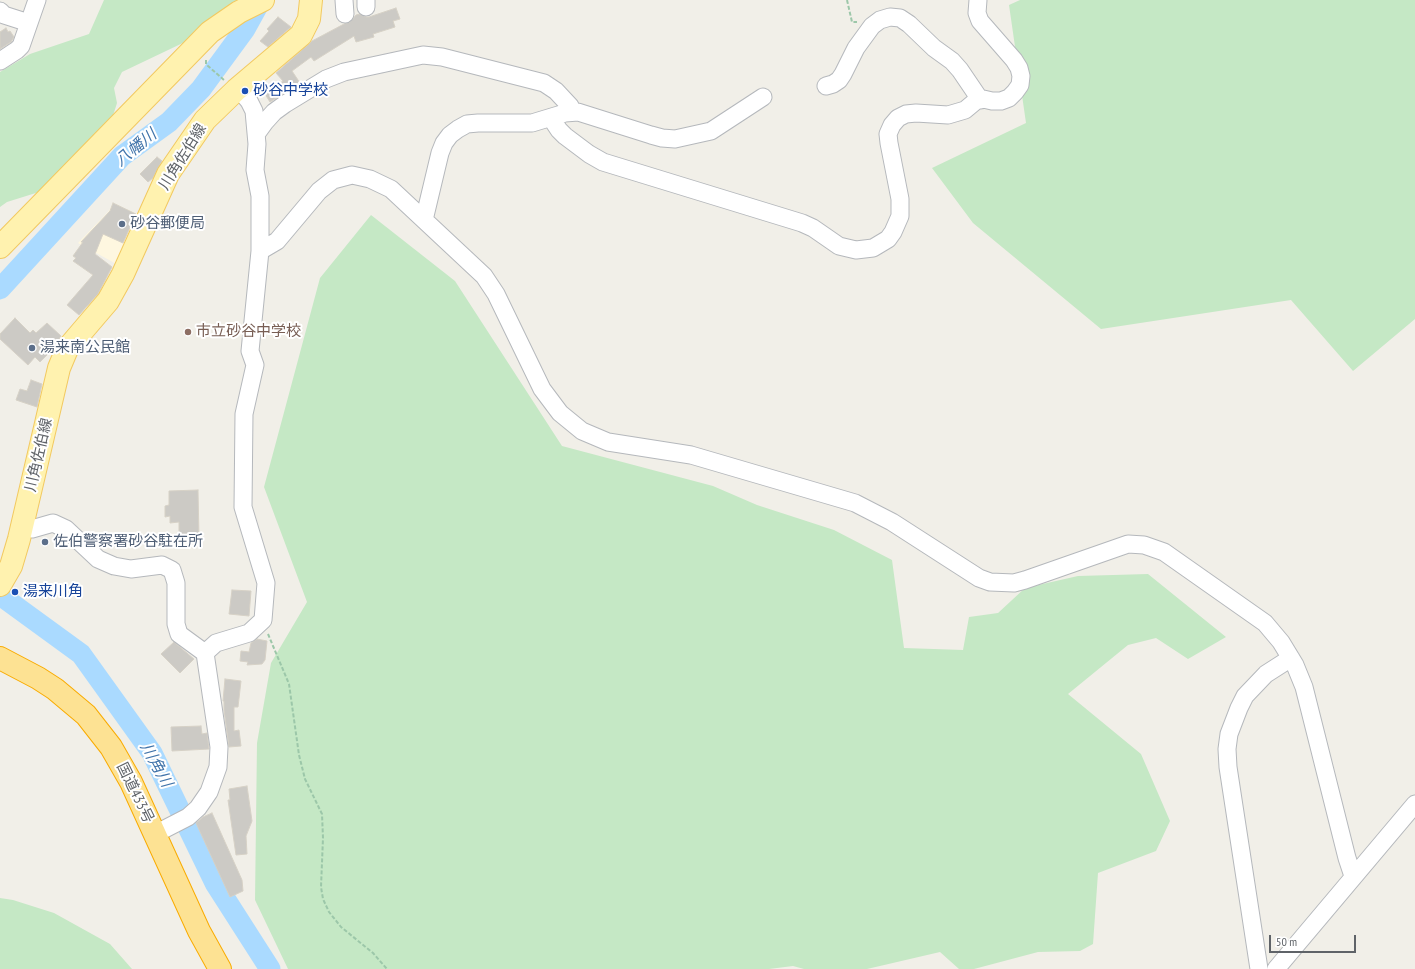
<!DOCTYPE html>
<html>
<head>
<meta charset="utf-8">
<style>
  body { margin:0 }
  #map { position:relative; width:1415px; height:969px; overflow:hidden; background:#f1efe8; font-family:"PT Sans Narrow",sans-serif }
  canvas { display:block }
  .scale { position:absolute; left:1269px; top:935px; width:87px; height:18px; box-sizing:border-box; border:2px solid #5f6368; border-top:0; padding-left:5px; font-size:12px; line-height:14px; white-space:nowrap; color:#5f6368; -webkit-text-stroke:3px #fff; paint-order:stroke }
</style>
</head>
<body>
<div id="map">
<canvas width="1415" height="969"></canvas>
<div class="scale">50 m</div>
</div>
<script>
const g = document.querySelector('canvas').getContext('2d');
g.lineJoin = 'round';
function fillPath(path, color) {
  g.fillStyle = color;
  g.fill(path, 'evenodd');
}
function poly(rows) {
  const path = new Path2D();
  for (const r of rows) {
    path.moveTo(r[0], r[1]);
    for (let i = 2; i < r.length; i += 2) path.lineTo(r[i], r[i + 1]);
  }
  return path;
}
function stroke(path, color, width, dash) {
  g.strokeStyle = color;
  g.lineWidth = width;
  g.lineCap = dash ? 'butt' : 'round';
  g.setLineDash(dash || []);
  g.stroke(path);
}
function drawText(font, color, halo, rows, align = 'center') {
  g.font = font + ' "PT Sans Narrow","Noto Sans JP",sans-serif';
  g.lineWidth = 4;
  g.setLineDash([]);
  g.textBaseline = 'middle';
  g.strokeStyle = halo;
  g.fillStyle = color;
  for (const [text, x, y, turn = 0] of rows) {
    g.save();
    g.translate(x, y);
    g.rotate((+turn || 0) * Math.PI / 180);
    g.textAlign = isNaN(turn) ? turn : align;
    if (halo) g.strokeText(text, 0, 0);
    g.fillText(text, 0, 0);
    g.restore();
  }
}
fillPath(poly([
  [113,203,142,216,120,266,78,243,109,211]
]), '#fef7e0');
fillPath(poly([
  [104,0,239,0,187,41,122,72,114,88,117,103,111,122,39,192,7,202,0,207,0,72,30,54,89,34],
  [1020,0,1415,0,1415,319,1353,371,1291,300,1101,329,973,223,932,168,1026,123,1009,5],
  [371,215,455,281,562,446,713,486,757,505,834,530,892,560,904,648,963,650,969,617,998,613,1025,588,1078,576,1148,574,1226,637,1188,659,1156,638,1128,645,1068,694,1141,754,1170,821,1156,851,1098,873,1093,944,1080,951,1038,952,974,969,959,969,940,952,867,969,804,969,793,966,769,969,288,969,255,900,257,743,271,663,307,602,264,487,320,278],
  [0,898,13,900,54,913,110,944,132,969,0,969]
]), '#c5e8c5');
stroke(poly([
  [0,289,122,156,169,122,201,89,245,29,261,0],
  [0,595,81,654,152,753,215,883,270,969]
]), '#aadaff', 21);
const building = poly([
  [396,8,400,19,393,21,395,27,373,34,374,37,356,42,354,36,314,61,311,57,292,71,300,83,270,102,265,94,283,81,276,73,312,41,344,24,350,22,356,15,360,14,366,17,369,17,396,8],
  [278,17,291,27,268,47,260,41,269,31,267,29,278,17],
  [6,28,8,32,10,31,14,37,11,42,0,49,0,32,6,28],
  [157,157,162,161,153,178,148,182,140,174,157,157],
  [113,203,136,214,123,243,103,234,95,254,112,267,98,294,79,315,67,305,93,275,73,261,76,258,73,256,83,242,81,242,110,211,113,203],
  [15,318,30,333,33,330,36,333,47,323,61,336,54,348,40,362,35,357,28,365,0,339,0,334,15,318],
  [31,380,42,384,37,407,16,400,20,389,27,391,31,380],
  [198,490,199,538,181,538,181,536,179,536,179,522,170,523,170,516,165,517,165,506,169,505,169,491,198,490],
  [232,590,251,591,249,616,229,614,232,590],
  [257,639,267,641,265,660,262,664,247,665,248,662,240,661,241,651,249,652,251,643,257,639],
  [174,642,194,659,180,673,161,654,174,642],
  [225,679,241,681,238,707,234,707,234,731,239,730,241,746,229,747,224,710,224,701,223,701,225,679],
  [201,726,202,734,207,733,209,749,172,751,171,727,201,726],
  [247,786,252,821,246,836,247,854,236,855,228,800,230,800,229,789,247,786],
  [212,813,242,880,243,891,230,897,196,823,203,817,212,813]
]);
fillPath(building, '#cccac5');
stroke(building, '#d6d1c6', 1);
const minor = poly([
  [344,0,345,14],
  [366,0,366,7],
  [0,11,4,15,29,23],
  [0,61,17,50,21,46,37,0],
  [826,86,833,84,839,80,843,74,856,48,872,26,880,20,890,17,900,18,909,24,934,48,952,61,960,70,979,98,992,101,1001,101,1009,98,1015,92,1020,85,1021,76,1019,68,1014,60,980,21,977,13,978,0],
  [551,118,559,130,565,136,589,154,603,162,802,223,813,228,839,246,856,250,873,248,888,239,893,232,900,216,900,199,889,143,888,134,892,125,898,118,906,114,916,113,948,115,965,110,977,100,981,100],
  [257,133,265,122,274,112,285,104,326,79,344,72,423,55,442,57,544,83,556,91,570,106,573,112],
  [424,220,440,153,444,143,450,135,458,129,467,124,478,123,532,123,565,113,578,112,651,135,662,138,675,139,711,131,763,97],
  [260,251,277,241,319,191,333,180,352,175,370,179,391,189,484,276,496,294,542,389,560,413,582,431,608,442,691,455,855,503,892,522,979,578,990,582,1014,583,1025,580,1128,544,1144,545,1164,552,1265,623,1281,642,1295,665,1304,687,1347,858,1353,876],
  [22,527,32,529,53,523,66,529,98,559,114,566,131,569,162,565,172,570,176,583,176,624,179,634,205,653],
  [155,834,188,817,198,808,209,792,218,767,219,747,205,653,216,643,249,633,263,620,266,583,243,507,244,414,255,365,250,351,260,251,260,196,255,170,257,144,254,111,249,101,238,88],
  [1259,969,1228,767,1227,749,1229,734,1239,708,1245,696,1266,674,1291,658],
  [1276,969,1415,804]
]);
const major = poly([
  [0,247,210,32,239,12,263,0],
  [0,585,11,566,19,539,59,368,67,349,108,301,123,274,168,174,205,120,236,90,301,35,309,19,311,0]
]);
const highway = poly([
  [0,658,38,678,55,689,86,715,111,747,131,782,199,931,220,969]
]);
stroke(minor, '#b5b8bc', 19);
stroke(major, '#f2c960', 24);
stroke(highway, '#f9ab00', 24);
stroke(poly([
  [847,0,852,22,857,22],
  [206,60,206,64,208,66,224,80],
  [268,634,289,684,299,755,305,779,322,814,323,838,321,887,323,899,329,912,341,927,373,953,387,969]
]), '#9cc7a9', 2, [4, 2]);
stroke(minor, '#fff', 17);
stroke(major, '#fff2af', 22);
stroke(highway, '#fde293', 22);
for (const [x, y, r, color] of [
  [245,91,4,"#1a4fb4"],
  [122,224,4,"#5c6f8a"],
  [188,332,4,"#8d6e63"],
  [32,348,4,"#5c6f8a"],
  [45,542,4,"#5c6f8a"],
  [15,592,4,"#1a4fb4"]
]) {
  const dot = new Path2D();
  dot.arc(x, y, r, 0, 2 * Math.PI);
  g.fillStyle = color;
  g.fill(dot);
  stroke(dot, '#fff', 1.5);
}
drawText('15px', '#164399', '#fff', [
  ["砂谷中学校",253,91],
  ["湯来川角",23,592]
], 'left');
drawText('15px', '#5f6368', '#fff', [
  ["川角佐伯線",183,157,-58],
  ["川角佐伯線",39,455,-77],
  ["国道433号",135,793,64]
]);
drawText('15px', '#4e5e75', '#fff', [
  ["砂谷郵便局",130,224],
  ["湯来南公民館",40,348],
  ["佐伯警察署砂谷駐在所",53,542]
], 'left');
drawText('15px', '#785e54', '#fff', [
  ["市立砂谷中学校",196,332]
], 'left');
drawText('italic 16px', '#4174aa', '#fff', [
  ["八幡川",136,148,-39],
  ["川角川",156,765,61]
]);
</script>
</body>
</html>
